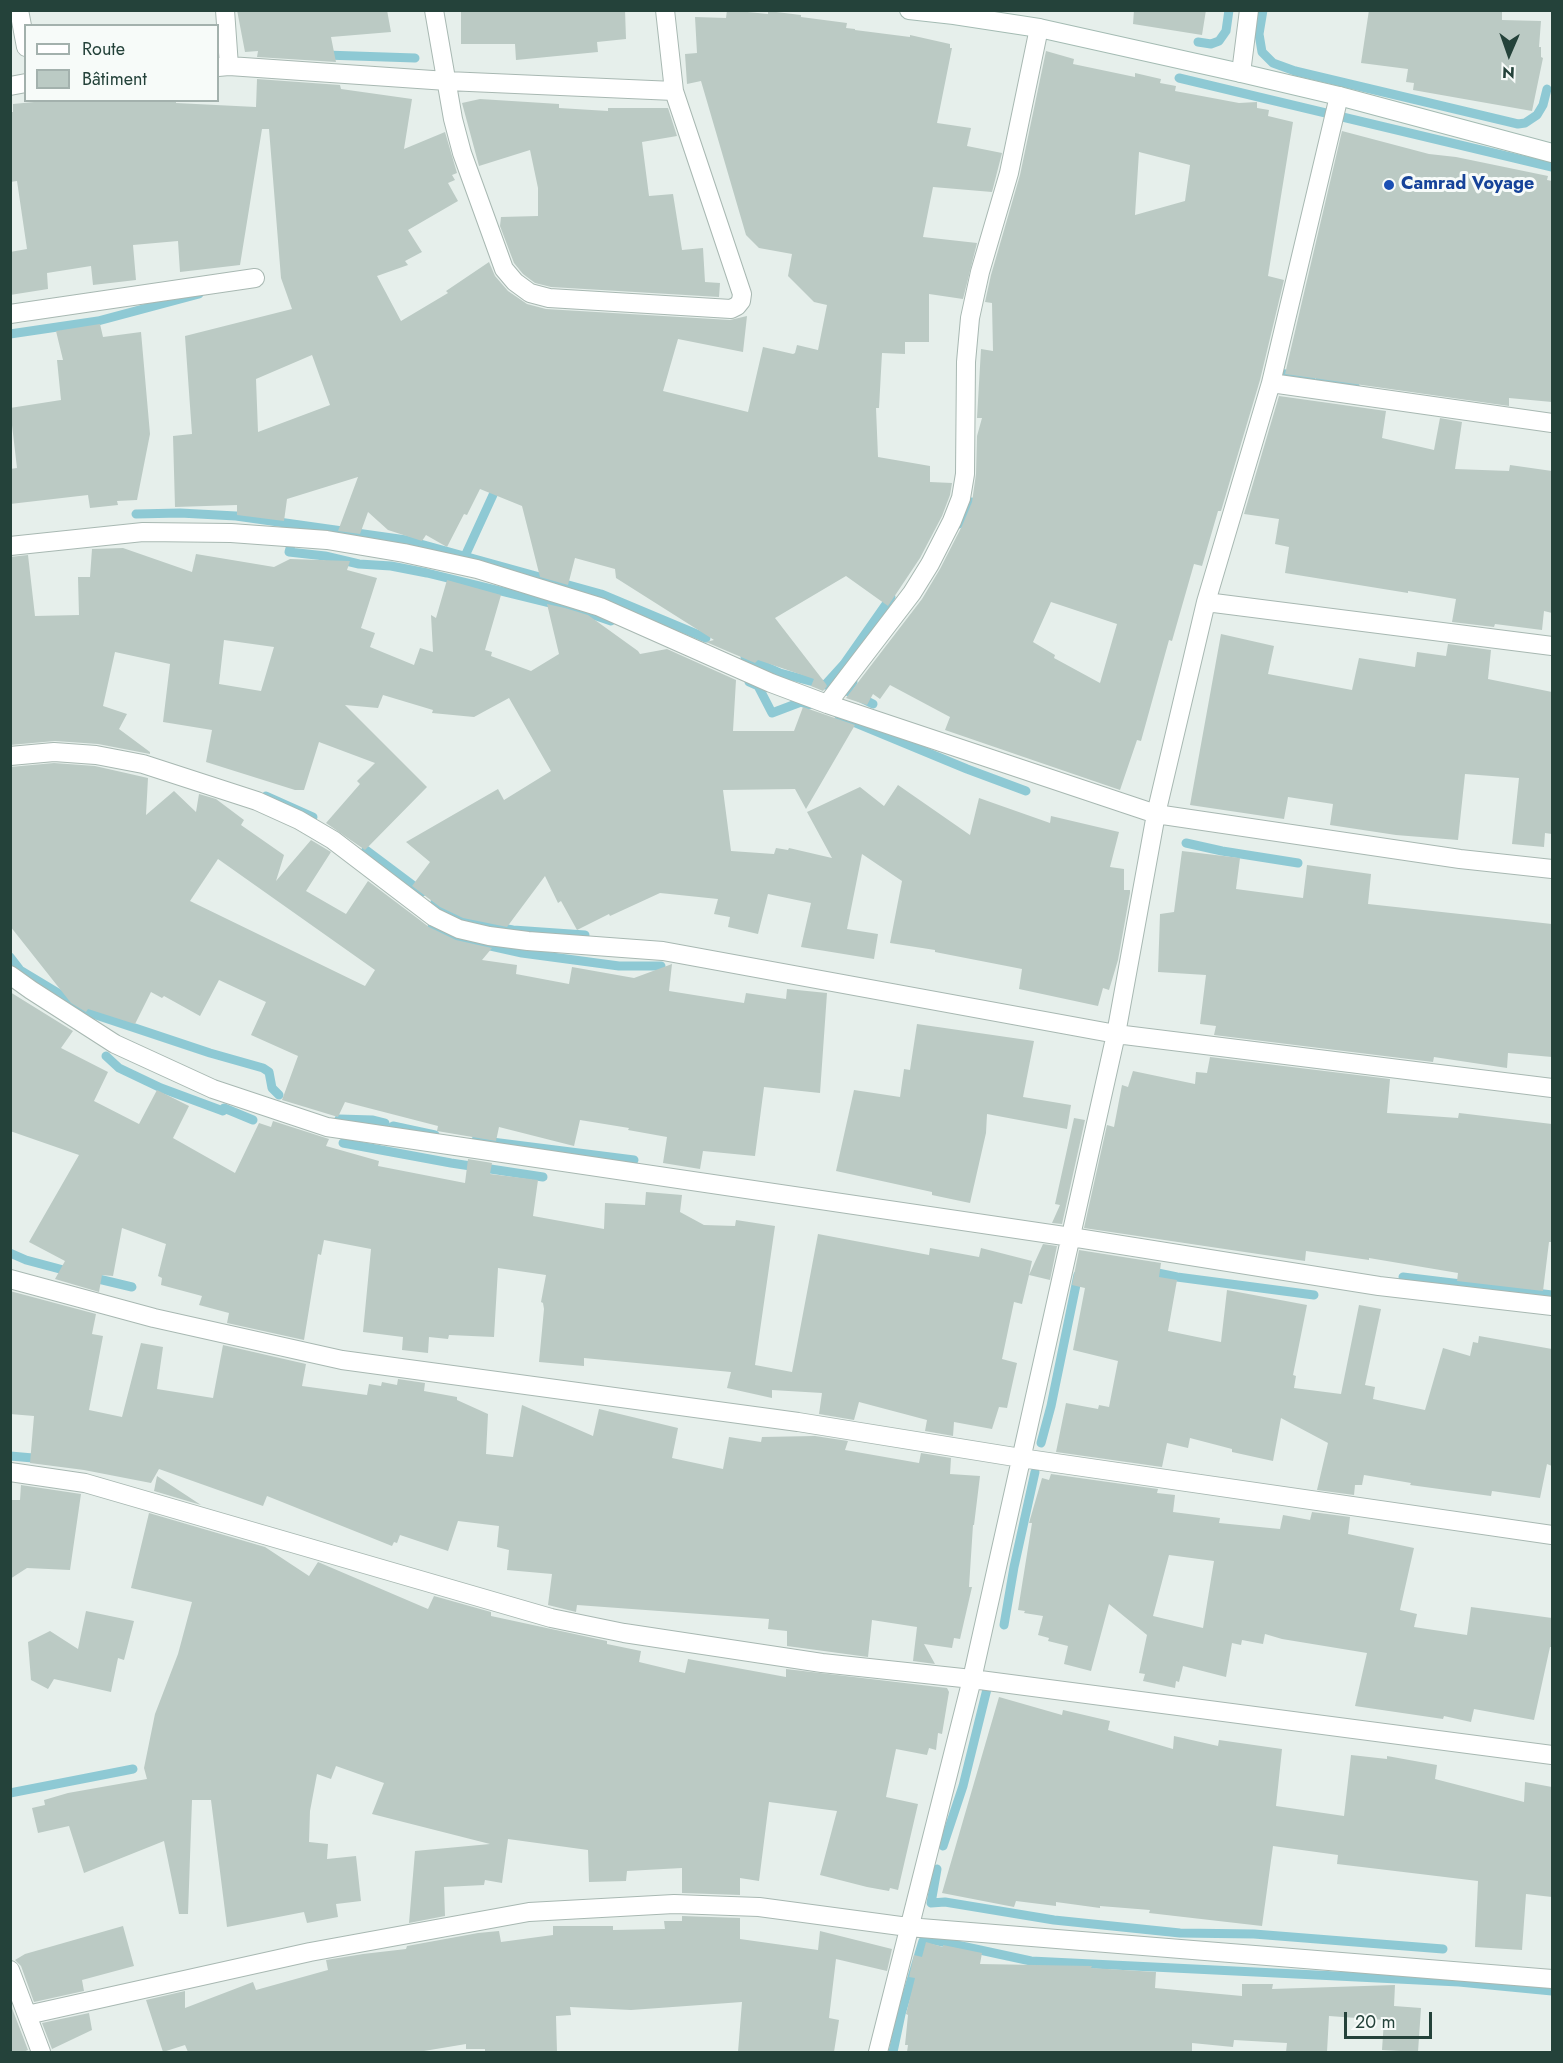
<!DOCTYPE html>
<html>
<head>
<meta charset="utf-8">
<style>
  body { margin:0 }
  #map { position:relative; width:1563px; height:2063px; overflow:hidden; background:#e6efeb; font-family:Jost,sans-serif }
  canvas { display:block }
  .frame { position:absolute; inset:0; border:12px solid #24423a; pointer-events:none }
  .legend { position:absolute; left:24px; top:24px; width:195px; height:78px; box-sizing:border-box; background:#f7fbf9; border:2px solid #a3b1ad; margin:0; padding:8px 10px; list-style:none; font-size:18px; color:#24423a }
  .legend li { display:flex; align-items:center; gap:12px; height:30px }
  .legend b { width:30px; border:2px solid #a3b1ad }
  .north { position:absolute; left:1479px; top:24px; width:60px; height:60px; -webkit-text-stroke:4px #f7fbf9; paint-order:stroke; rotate:182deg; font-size:16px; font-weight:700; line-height:24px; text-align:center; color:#24423a }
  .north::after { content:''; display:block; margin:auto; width:21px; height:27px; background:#24423a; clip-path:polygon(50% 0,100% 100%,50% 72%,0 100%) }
  .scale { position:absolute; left:1344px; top:2012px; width:88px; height:27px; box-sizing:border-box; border:3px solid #24423a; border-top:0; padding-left:8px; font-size:18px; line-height:21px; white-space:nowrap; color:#24423a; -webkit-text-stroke:4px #f7fbf9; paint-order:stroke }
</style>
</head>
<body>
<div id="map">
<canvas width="1563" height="2063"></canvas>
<div class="frame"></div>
<ul class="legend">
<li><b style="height:8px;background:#fff"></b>Route</li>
<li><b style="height:16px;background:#bbcac4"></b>Bâtiment</li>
</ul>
<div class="north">N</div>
<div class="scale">20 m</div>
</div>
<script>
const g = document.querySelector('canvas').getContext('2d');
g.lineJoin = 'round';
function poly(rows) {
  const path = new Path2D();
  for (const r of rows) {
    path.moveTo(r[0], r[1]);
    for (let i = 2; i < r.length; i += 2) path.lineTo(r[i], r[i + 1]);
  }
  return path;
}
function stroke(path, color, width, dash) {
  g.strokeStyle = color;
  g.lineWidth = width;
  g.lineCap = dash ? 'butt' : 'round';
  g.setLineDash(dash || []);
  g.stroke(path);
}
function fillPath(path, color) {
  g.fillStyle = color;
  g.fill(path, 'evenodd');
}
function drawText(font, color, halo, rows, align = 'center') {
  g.font = font + ' Jost,sans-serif';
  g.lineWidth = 6;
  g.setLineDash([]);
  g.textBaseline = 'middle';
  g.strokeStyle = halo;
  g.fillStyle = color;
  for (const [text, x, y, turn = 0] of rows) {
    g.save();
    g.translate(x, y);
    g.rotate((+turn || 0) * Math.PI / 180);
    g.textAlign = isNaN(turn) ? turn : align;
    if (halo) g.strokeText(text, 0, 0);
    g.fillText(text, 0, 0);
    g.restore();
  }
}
stroke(poly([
  [1263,10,1259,34,1262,52,1273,63,1295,71,1518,124,1525,123,1537,115,1543,105,1547,89],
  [1198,42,1211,44,1219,41,1226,31,1229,10],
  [325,55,415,58],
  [1179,78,1552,167],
  [10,334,98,321,199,294],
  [1279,373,1311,378],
  [1320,380,1355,386],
  [136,514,180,513,236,516,406,540,601,594,706,638],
  [959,524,971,502,982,503],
  [291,545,289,552,325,556,359,564,391,566,427,573,582,611,611,621],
  [465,556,498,484],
  [745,657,780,673,825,685,844,664,891,597],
  [749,682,758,686,772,713,801,702,809,705],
  [853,682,847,691,873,704],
  [839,716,967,769,1026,791],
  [266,796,313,817],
  [1186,843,1222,851,1298,863],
  [366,850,422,892],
  [435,902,461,921,513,930,585,935],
  [432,927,447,934,477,943,522,953,619,966,661,966],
  [10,957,20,970,93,1014,210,1053,263,1068,269,1072,272,1088,279,1095],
  [106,1056,119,1068,161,1088,223,1111,224,1108,253,1120],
  [339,1119,373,1120,385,1123],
  [393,1126,435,1135],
  [476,1140,634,1160],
  [343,1143,451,1163,543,1177],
  [10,1253,26,1260,71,1272],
  [1148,1271,1177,1277,1314,1295],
  [90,1277,132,1287],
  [1403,1277,1552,1295],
  [1041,1443,1051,1406,1078,1275],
  [10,1456,33,1458],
  [1004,1625,1014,1567,1035,1472],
  [10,1793,133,1769],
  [943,1846,963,1786,987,1689],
  [937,1869,931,1903,945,1902,1054,1920,1180,1933,1254,1934,1443,1949],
  [893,2052,901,2014,922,1944,923,1941,929,1939,1031,1961,1459,1982,1552,1991]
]), '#8ec9d4', 9);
fillPath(poly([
  [237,10,387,10,391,32,331,37,336,62,257,57,258,51,245,52],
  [461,10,625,10,626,39,597,42,598,52,516,60,515,44,461,44],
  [727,10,768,14,768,11,801,15,801,17,847,23,846,28,855,29,855,30,910,37,910,35,950,44,950,48,952,48,937,123,971,128,967,146,1002,153,992,192,933,187,923,237,977,243,963,299,929,294,929,342,905,342,905,354,882,353,879,408,876,408,878,457,930,466,930,482,952,483,950,495,942,516,920,558,888,606,846,576,775,618,826,684,827,686,823,691,811,686,814,679,758,660,755,663,706,642,714,640,616,578,615,569,575,558,568,585,540,577,522,506,480,489,467,515,464,514,447,547,426,535,422,541,388,530,368,512,360,534,338,531,358,477,287,499,284,521,237,515,237,505,175,507,173,436,192,434,185,336,292,309,281,278,269,129,262,129,240,265,180,272,178,241,133,245,136,280,93,285,91,266,47,273,48,289,10,295,10,252,27,249,17,181,10,182,10,112,13,112,13,104,55,100,176,100,176,103,256,107,257,79,340,85,341,89,412,99,404,149,445,132,457,173,452,175,455,180,448,183,458,201,408,230,422,252,405,261,408,265,377,276,401,321,448,293,446,291,489,262,495,276,508,291,527,304,546,309,730,320,747,316,743,352,678,339,663,391,748,412,763,347,793,354,795,353,797,345,818,350,827,305,814,302,788,276,792,254,759,248,746,235,701,81,687,84,685,54,697,53,695,17,726,18],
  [312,355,330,405,258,432,256,379],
  [1134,10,1206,10,1202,35,1133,24],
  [1369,10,1502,10,1502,20,1541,21,1539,47,1541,47,1541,57,1543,58,1532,111,1413,90,1414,83,1406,82,1408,69,1361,63],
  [1046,51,1074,59,1073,64,1135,77,1135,73,1161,79,1160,83,1176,86,1175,91,1239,103,1257,102,1257,108,1269,110,1268,116,1293,122,1268,276,1284,280,1260,380,1221,511,1218,511,1202,566,1194,564,1172,641,1169,640,1141,741,1137,740,1120,790,945,730,950,717,890,685,880,699,873,694,867,705,846,698,922,599,940,569,962,526,972,502,976,474,977,436,982,418,977,418,981,349,993,351,992,303,985,302,991,275,1020,175],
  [1139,152,1190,165,1185,201,1135,215],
  [1051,602,1117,624,1100,683,1054,658,1055,655,1033,642],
  [480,99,559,104,559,108,608,111,608,108,668,108,677,136,642,142,649,196,673,194,682,250,703,248,705,282,720,283,719,297,551,287,535,283,523,274,514,263,500,226,501,217,538,216,538,188,530,150,479,166,462,103],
  [1342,131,1429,154,1456,157,1548,176,1547,180,1552,181,1552,402,1509,398,1509,406,1285,374],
  [100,324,103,337,141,332,150,434,137,500,117,501,118,505,90,508,88,495,10,504,10,469,17,468,10,408,61,400,57,360,63,360,56,331],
  [1279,396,1386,411,1382,438,1434,450,1440,418,1462,422,1455,469,1509,471,1510,465,1552,471,1552,613,1544,611,1542,630,1495,624,1494,627,1452,622,1456,599,1408,591,1408,593,1285,573,1289,547,1275,544,1279,519,1244,514],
  [123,548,192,572,196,554,274,567,290,559,350,561,347,570,377,578,361,628,375,633,370,647,414,665,420,648,433,652,431,615,436,618,447,580,501,595,485,650,492,652,491,656,531,671,559,654,547,604,565,608,588,615,638,651,640,654,667,649,736,680,733,731,794,731,803,707,855,725,806,809,795,789,723,790,731,851,774,854,776,848,788,850,789,848,832,858,807,812,860,787,884,806,898,785,970,835,979,798,1050,823,1051,816,1119,832,1110,867,1124,869,1124,890,1130,890,1130,893,1118,960,1109,990,1103,988,1098,1006,1019,989,1022,969,935,952,935,950,890,943,902,881,862,854,847,929,878,934,874,959,801,947,811,903,768,894,758,934,728,927,730,917,714,914,718,899,660,893,610,916,609,914,577,930,561,901,558,903,545,876,507,927,463,918,440,907,412,886,430,862,406,842,498,789,504,800,551,771,509,698,474,717,432,713,433,710,383,695,378,708,345,705,427,787,365,850,326,823,360,784,357,781,375,763,319,742,304,790,295,790,206,762,212,730,163,722,170,664,115,652,103,706,127,714,119,729,150,752,150,754,98,744,55,741,10,745,10,557,28,555,35,616,79,615,78,577,90,577,92,549],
  [224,640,274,647,261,691,219,684],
  [1221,634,1274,646,1268,674,1352,690,1359,658,1415,667,1417,652,1446,656,1448,644,1491,650,1488,679,1552,692,1552,834,1545,833,1544,847,1512,844,1519,778,1465,774,1458,840,1396,835,1330,825,1333,804,1288,797,1284,819,1190,805],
  [54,763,95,766,148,778,146,815,174,791,196,812,199,794,216,799,244,820,241,825,284,855,276,881,311,840,331,852,306,891,346,914,368,881,429,927,456,940,492,948,482,960,517,965,516,974,569,984,572,967,634,978,672,964,669,991,744,1003,746,993,786,999,787,989,827,993,820,1093,764,1087,755,1156,703,1151,700,1169,663,1163,667,1137,628,1130,629,1128,580,1120,574,1146,499,1127,496,1141,437,1131,438,1126,345,1102,338,1117,282,1100,298,1056,251,1035,266,1002,219,980,200,1016,164,996,162,998,151,992,135,1024,88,1009,86,1012,71,1003,10,926,10,767],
  [218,859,375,970,365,986,190,901],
  [1182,851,1240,858,1236,889,1303,898,1307,865,1371,874,1368,904,1552,924,1552,1057,1508,1053,1507,1068,1434,1057,1433,1062,1214,1035,1216,1026,1200,1024,1206,975,1158,972,1160,914,1174,912],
  [10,992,73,1031,61,1048,108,1072,94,1101,139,1124,157,1090,189,1106,173,1138,235,1173,259,1123,271,1127,273,1121,329,1139,326,1146,379,1161,378,1166,465,1183,468,1159,492,1163,490,1174,538,1180,533,1216,604,1229,605,1203,645,1205,646,1192,682,1195,680,1212,704,1225,735,1226,736,1220,775,1226,755,1365,792,1372,818,1234,929,1255,930,1248,979,1257,981,1248,1032,1261,1029,1275,1043,1244,1057,1246,1050,1280,1029,1275,1022,1304,1014,1302,1002,1359,1017,1363,1007,1408,999,1407,992,1429,954,1422,953,1436,925,1431,927,1420,859,1402,854,1420,819,1414,822,1393,772,1390,772,1398,727,1388,731,1372,584,1358,584,1366,539,1362,544,1309,543,1303,541,1302,546,1275,498,1268,494,1337,449,1335,448,1339,429,1337,428,1353,402,1350,403,1337,363,1332,371,1249,324,1240,321,1255,318,1254,304,1340,227,1323,229,1313,199,1305,202,1296,161,1285,162,1278,158,1276,166,1244,122,1228,113,1276,102,1275,99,1292,55,1279,65,1261,29,1242,79,1155,10,1131],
  [917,1024,1034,1041,1023,1097,1071,1105,1067,1129,987,1114,986,1133,970,1203,932,1195,932,1192,836,1171,854,1090,900,1097,904,1069,910,1070],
  [1210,1057,1390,1079,1387,1113,1458,1118,1459,1113,1552,1124,1552,1242,1549,1242,1543,1291,1457,1281,1458,1273,1369,1258,1369,1260,1306,1251,1305,1261,1084,1228,1107,1125,1114,1127,1122,1085,1128,1087,1133,1071,1195,1084,1196,1072,1207,1073],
  [1074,1118,1085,1120,1062,1224,1052,1223,1060,1205,1055,1204],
  [1079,1250,1161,1263,1159,1277,1177,1280,1168,1331,1221,1342,1227,1290,1307,1305,1293,1375,1296,1376,1294,1388,1341,1394,1359,1305,1381,1309,1365,1385,1375,1387,1373,1399,1425,1410,1443,1348,1470,1356,1473,1342,1478,1343,1479,1336,1552,1349,1552,1466,1547,1464,1540,1498,1492,1491,1491,1496,1410,1485,1411,1483,1364,1475,1362,1485,1355,1485,1354,1495,1317,1490,1328,1443,1281,1418,1273,1461,1232,1452,1232,1449,1190,1438,1188,1448,1167,1443,1162,1467,1056,1452,1066,1403,1098,1409,1099,1405,1109,1407,1118,1361,1073,1350,1085,1288,1072,1285],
  [10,1291,96,1314,92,1334,103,1336,89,1410,122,1417,141,1343,163,1347,157,1389,213,1398,223,1345,306,1364,302,1386,367,1395,369,1384,381,1386,382,1382,397,1385,398,1379,425,1383,424,1391,457,1397,457,1400,488,1414,486,1454,513,1457,522,1405,593,1436,599,1409,678,1428,672,1458,723,1469,729,1437,761,1442,762,1437,815,1436,848,1441,845,1450,919,1463,921,1453,951,1458,950,1474,980,1476,974,1525,973,1525,969,1587,972,1587,960,1639,954,1638,952,1648,924,1644,935,1664,913,1661,917,1627,872,1620,868,1657,787,1646,787,1631,768,1629,769,1619,577,1605,576,1612,548,1605,552,1574,507,1570,509,1550,497,1547,499,1526,458,1521,448,1551,400,1535,397,1543,394,1542,392,1546,267,1496,263,1506,159,1469,151,1483,84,1470,30,1463,34,1416,10,1414],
  [1051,1474,1158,1489,1157,1493,1175,1495,1173,1512,1220,1518,1219,1523,1280,1529,1283,1515,1310,1520,1312,1512,1350,1517,1348,1534,1414,1548,1400,1610,1417,1614,1414,1627,1467,1635,1471,1607,1552,1618,1552,1647,1550,1647,1534,1720,1474,1709,1471,1722,1444,1716,1443,1719,1355,1706,1367,1653,1282,1639,1265,1634,1263,1644,1242,1640,1241,1645,1232,1643,1226,1677,1183,1666,1179,1682,1176,1681,1175,1688,1143,1681,1145,1674,1139,1673,1147,1635,1109,1604,1091,1671,1064,1664,1068,1646,1048,1641,1049,1638,1038,1635,1043,1616,1024,1613,1025,1611,1018,1610,1032,1523,1029,1523,1042,1478,1049,1480],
  [1169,1555,1214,1561,1203,1628,1153,1616],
  [157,1476,201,1505,154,1491],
  [21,1485,81,1494,70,1570,27,1568,10,1579,10,1500,20,1500],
  [149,1513,265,1547,309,1576,318,1562,428,1609,434,1596,491,1612,491,1616,607,1641,607,1644,641,1651,639,1662,685,1673,688,1659,786,1677,786,1669,947,1688,949,1692,942,1734,938,1733,936,1750,929,1748,927,1755,896,1749,886,1797,918,1804,898,1890,890,1888,889,1891,867,1887,820,1875,837,1811,769,1802,759,1881,740,1878,740,1895,682,1893,682,1868,627,1871,626,1881,589,1882,588,1850,508,1839,502,1883,485,1880,484,1885,444,1887,445,1916,409,1923,415,1851,490,1844,372,1814,384,1783,336,1766,331,1779,317,1774,310,1811,309,1842,328,1844,327,1859,356,1856,361,1901,336,1904,338,1917,307,1923,304,1912,227,1927,211,1800,192,1800,188,1914,179,1914,164,1841,84,1873,69,1826,38,1833,32,1808,45,1805,44,1800,68,1793,147,1779,144,1768,155,1714,178,1654,192,1602,131,1588],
  [86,1611,134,1621,124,1660,118,1658,111,1692,54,1679,48,1689,31,1680,28,1642,50,1631,78,1649],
  [999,1697,1062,1715,1063,1710,1110,1721,1108,1730,1173,1749,1174,1736,1218,1746,1219,1740,1282,1749,1276,1806,1344,1816,1351,1755,1387,1759,1387,1756,1437,1765,1435,1779,1524,1802,1525,1782,1552,1787,1552,1897,1526,1894,1522,1950,1475,1947,1478,1881,1337,1864,1338,1855,1273,1846,1262,1926,1149,1913,1150,1910,1100,1906,1100,1908,1056,1902,1056,1906,1016,1901,1014,1907,942,1893],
  [682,1916,740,1918,740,1939,818,1950,820,1931,892,1949,887,1971,836,1959,829,2018,839,2020,834,2052,738,2052,742,2002,631,2010,570,2007,571,2015,556,2016,557,2052,485,2052,485,2049,466,2049,466,2044,418,2052,188,2052,185,2045,163,2052,146,2000,185,1991,185,2008,253,1982,256,1990,328,1970,326,1960,363,1954,406,1949,407,1946,478,1933,499,1931,501,1942,553,1935,553,1926,613,1926,613,1930,665,1929,664,1921,682,1921],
  [123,1926,134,1966,82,1980,84,1991,34,2002,21,1966,15,1960,25,1954],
  [926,1942,943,1947,943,1945,982,1953,980,1964,1092,1966,1091,1968,1156,1972,1155,1988,1242,1996,1242,1984,1273,1984,1272,1989,1395,1985,1394,2006,1421,2008,1418,2052,1382,2050,1384,2020,1329,2016,1327,2052,1286,2052,1287,2043,1234,2040,1233,2047,1192,2043,1192,2052,907,2052,908,2045,905,2045,908,2015,906,2014,915,1978,909,1977,914,1955,922,1957],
  [10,2003,28,2050,23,2052,10,2052],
  [89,2013,92,2030,52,2049,42,2023]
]), '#bbcac4');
const street = poly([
  [19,10,26,47],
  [225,10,229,66],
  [434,10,453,119,462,153,504,269,515,282,530,293,549,298,731,309,737,306,741,301,742,294,674,91,665,10],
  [218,67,229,66,447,81,674,91],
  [1241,73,1249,10],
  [10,86,26,83],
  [10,314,255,278],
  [1271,383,1552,423],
  [10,546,143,532,231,533,327,540,404,553,477,569,600,607,771,683,827,704,1156,814,1460,859,1552,869],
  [1206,602,1552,646],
  [827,704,912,593,930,564,952,521,961,498,965,474,966,362,970,318,980,272,1009,173,1039,28],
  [10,756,54,752,96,755,143,764,257,801,299,820,333,840,434,917,459,929,489,936,528,941,663,951,1116,1034,1552,1088],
  [10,975,31,990,115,1044,213,1089,327,1127,1071,1237,1379,1286,1552,1306],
  [10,1279,154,1318,342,1360,798,1422,1021,1458,1552,1535],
  [10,1472,85,1483,551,1618,624,1633,822,1663,972,1679,1552,1755],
  [10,1970,41,2052],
  [27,2015,310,1952,529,1912,674,1904,759,1907,908,1927,1552,1979],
  [878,2052,972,1679,1116,1034,1156,814,1206,602,1271,383,1339,96]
]);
const secondary = poly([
  [909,10,954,15,1039,28,1241,73,1339,96,1552,153]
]);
stroke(street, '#a8b8b2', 20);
stroke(secondary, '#a4bbb3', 20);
stroke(street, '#fff', 18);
stroke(secondary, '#fff', 18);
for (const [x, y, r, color] of [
  [1389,185,6,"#1a4fb4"]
]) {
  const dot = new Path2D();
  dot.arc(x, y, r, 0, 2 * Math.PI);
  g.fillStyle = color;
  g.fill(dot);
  stroke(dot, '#f7fbf9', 2);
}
drawText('bold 18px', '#164399', '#f7fbf9', [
  ["Camrad Voyage",1401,185]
], 'left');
</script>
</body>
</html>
